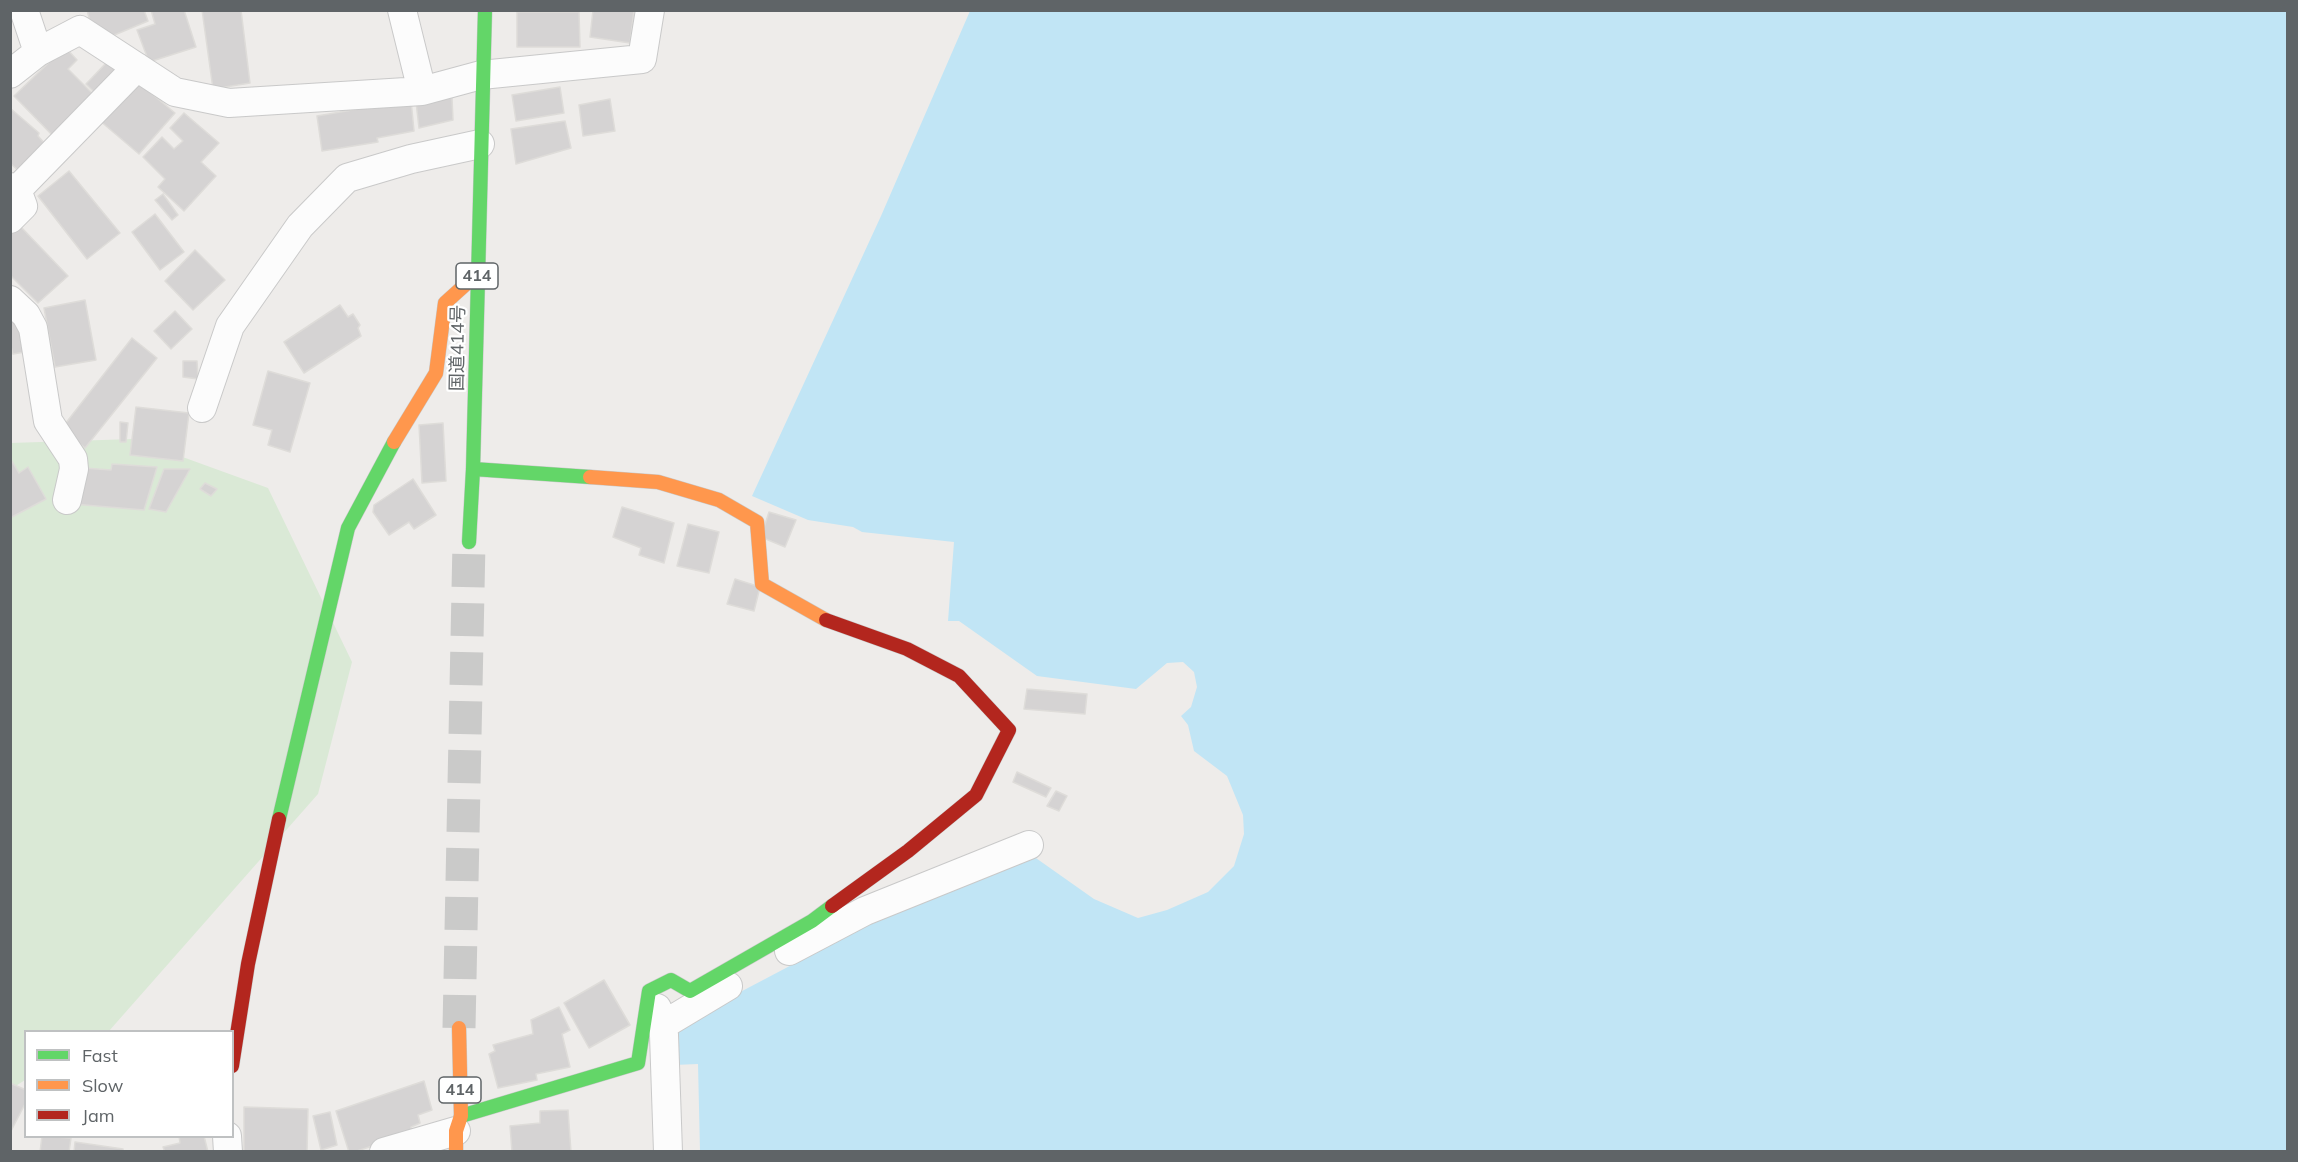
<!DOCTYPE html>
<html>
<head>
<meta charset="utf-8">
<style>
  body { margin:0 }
  #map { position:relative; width:2298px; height:1162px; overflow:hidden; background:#eeecea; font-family:Mulish,sans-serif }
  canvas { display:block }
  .frame { position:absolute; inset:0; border:12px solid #5f6467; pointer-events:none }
  .legend { position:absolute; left:24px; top:1030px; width:210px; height:108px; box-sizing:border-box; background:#fff; border:2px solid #bfc1c2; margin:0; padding:8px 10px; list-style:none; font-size:18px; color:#5f6467 }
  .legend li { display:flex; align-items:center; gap:12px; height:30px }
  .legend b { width:30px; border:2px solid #bfc1c2 }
</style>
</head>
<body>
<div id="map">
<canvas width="2298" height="1162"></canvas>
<div class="frame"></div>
<ul class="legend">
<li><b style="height:8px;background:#63d668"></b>Fast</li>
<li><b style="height:8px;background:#ff974d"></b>Slow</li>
<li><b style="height:8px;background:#b3261e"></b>Jam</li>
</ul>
</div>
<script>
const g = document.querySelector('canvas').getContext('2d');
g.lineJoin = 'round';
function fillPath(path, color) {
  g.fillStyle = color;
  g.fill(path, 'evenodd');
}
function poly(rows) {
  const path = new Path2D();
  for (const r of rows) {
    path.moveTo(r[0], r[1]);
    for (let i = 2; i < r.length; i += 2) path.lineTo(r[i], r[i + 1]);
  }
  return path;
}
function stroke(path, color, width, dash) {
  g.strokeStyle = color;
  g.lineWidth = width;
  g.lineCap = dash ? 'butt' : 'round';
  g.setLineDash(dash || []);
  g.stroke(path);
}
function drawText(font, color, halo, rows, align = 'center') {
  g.font = font + ' Mulish,"Noto Sans JP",sans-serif';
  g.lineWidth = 4.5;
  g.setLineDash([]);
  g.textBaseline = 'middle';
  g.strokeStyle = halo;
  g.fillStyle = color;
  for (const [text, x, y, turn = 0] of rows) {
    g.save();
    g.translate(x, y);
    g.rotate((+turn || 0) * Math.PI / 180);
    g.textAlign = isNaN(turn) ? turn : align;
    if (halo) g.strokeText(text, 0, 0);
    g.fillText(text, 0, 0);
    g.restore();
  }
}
fillPath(poly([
  [133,439,268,488,352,662,318,794,109,1031,26,1032,25,1080,11,1089,10,443]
]), '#dae9d6');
fillPath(poly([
  [970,11,2287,11,2287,1151,700,1151,698,1064,674,1065,670,1029,879,919,1033,856,1094,899,1138,918,1167,910,1208,892,1234,866,1244,834,1243,815,1227,776,1194,751,1188,725,1181,716,1191,707,1197,687,1194,672,1183,662,1167,663,1136,689,1037,676,959,621,948,621,954,542,862,532,853,527,808,520,752,496,881,216]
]), '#c1e5f5');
const building = poly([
  [87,10,144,10,148,21,112,36,91,25,87,10],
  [151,10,184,10,196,47,149,62,137,30,155,24,151,10],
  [202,10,241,10,250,83,213,89,202,10],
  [593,10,634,10,630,43,590,37,593,10],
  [517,12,579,12,580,47,517,47,517,12],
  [65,47,77,60,68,69,98,99,57,140,14,96,65,47],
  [107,62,121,75,100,98,86,84,107,62],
  [134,79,175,113,139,154,99,120,134,79],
  [560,87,564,113,516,121,512,95,560,87],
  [452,98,453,120,419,128,416,102,452,98],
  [610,99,615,131,583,136,579,105,610,99],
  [411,100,414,131,377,138,378,142,322,151,317,116,411,100],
  [10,108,39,133,38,136,47,146,22,174,10,163,10,108],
  [184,113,219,143,201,162,216,176,184,211,158,187,165,179,143,157,162,137,174,149,183,141,170,128,184,113],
  [565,121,571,148,516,164,511,129,565,121],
  [69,171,120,233,87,259,38,196,69,171],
  [163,194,178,215,172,220,155,200,163,194],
  [155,214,184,252,160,270,132,232,155,214],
  [20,226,68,276,38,303,10,275,10,235,20,226],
  [195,250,225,280,193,310,165,281,195,250],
  [85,300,96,360,55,367,44,308,85,300],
  [340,305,348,317,353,314,360,325,358,328,361,336,304,373,284,342,340,305],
  [175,311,192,329,171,349,154,331,175,311],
  [18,315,25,352,13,354,10,343,10,317,18,315],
  [132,338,157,358,85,448,62,428,132,338],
  [183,361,197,361,198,379,183,377,183,361],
  [268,371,310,383,290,452,268,445,272,430,253,425,268,371],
  [136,407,189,413,183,461,130,455,136,407],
  [120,422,128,423,126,442,120,442,120,422],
  [443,423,446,481,422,483,419,425,443,423],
  [10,458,19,473,28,467,46,499,10,518,10,458],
  [112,464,157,467,144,510,73,504,84,468,111,470,112,464],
  [164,469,190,469,166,512,149,509,164,469],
  [413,479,436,515,414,529,409,522,389,535,373,512,374,505,413,479],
  [205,483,217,489,211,496,200,489,205,483],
  [622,507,674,523,664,563,639,555,641,548,613,537,622,507],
  [769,512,796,520,785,547,761,537,769,512],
  [688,524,719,532,709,573,677,566,688,524],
  [735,579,760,587,754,611,727,604,735,579],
  [1027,689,1087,694,1085,714,1024,709,1027,689],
  [1017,772,1051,788,1046,797,1013,782,1017,772],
  [1056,791,1067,796,1059,811,1047,806,1056,791],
  [604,980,630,1025,589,1048,564,1003,604,980],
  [559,1007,570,1030,562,1034,570,1067,536,1074,537,1080,498,1088,489,1054,495,1051,493,1045,533,1034,531,1020,559,1007],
  [424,1081,432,1110,418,1115,420,1123,411,1127,412,1133,354,1152,349,1152,336,1111,424,1081],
  [10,1083,26,1090,26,1102,10,1133,10,1083],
  [244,1107,308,1109,307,1152,244,1152,244,1107],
  [568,1110,571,1152,512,1152,510,1126,540,1123,540,1111,568,1110],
  [330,1112,337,1145,321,1150,313,1116,330,1112],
  [42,1136,71,1138,69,1152,40,1152,42,1136],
  [179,1136,204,1136,208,1152,165,1152,163,1147,180,1143,179,1136],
  [75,1142,123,1149,123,1152,74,1152,75,1142]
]);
fillPath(building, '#d5d3d3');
stroke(building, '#dedcd9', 1.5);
stroke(poly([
  [459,1028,469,542]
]), '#cacac9', 33, [33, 16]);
const street = poly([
  [24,10,38,52],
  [402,10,422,91],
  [10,74,38,52,80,30,175,92,229,103,422,91,481,75,642,59,650,10],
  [10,187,20,198,23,206,10,219],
  [15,192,137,67],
  [10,300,26,315,33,328,48,421,73,459,74,469,67,500],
  [202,408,230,326,300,226,347,178,411,159,480,144],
  [789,951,865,911,1029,845],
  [657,1008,661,1018,664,1035,668,1152],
  [663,1025,728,986],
  [227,1136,228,1152],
  [384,1152,456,1131]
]);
const fast = poly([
  [473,469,590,477],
  [469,542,473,469,485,10],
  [279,819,348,528,394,442],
  [461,1116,638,1063,649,991,671,980,690,991,812,921,832,906]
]);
const slow = poly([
  [394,442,436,373,445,303,477,274],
  [590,477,658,482,719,500,757,522,762,584,826,620],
  [456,1152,456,1131,461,1116,459,1028]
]);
const jam = poly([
  [826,620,907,649,959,676,1009,730,976,795,908,851,832,906],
  [232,1066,248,964,279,819]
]);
stroke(street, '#c9c9c9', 30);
stroke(fast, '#c8c9c9', 15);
stroke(slow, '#c8c9c9', 15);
stroke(jam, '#c8c9c9', 15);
stroke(street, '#fcfcfc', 28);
stroke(fast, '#63d668', 14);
stroke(slow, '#ff974d', 14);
stroke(jam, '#b3261e', 14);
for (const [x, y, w] of [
  [477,276,42],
  [460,1090,42]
]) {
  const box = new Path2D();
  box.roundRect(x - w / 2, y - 13, w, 26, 4.5);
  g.fillStyle = '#fff';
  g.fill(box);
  stroke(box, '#5f6467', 1.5);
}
drawText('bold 16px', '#5f6467', null, [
  ["414",477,276],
  ["414",460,1090]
]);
drawText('18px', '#5f6467', '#fff', [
  ["国道414号",458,348,-89]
]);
</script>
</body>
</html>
